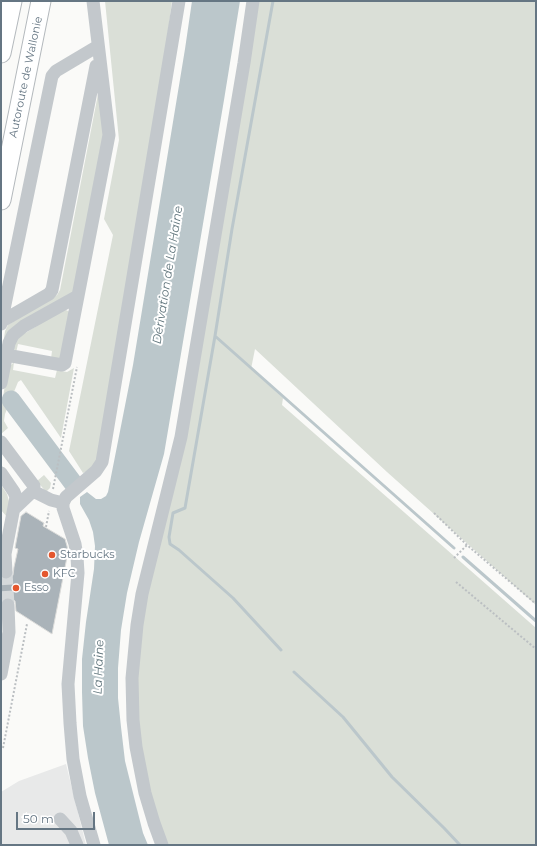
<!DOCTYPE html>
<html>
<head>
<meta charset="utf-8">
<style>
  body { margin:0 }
  #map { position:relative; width:537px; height:846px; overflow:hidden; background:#fafaf8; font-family:Montserrat,sans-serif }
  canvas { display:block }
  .frame { position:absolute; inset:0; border:2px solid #657683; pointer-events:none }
  .scale { position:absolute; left:16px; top:812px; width:79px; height:18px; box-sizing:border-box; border:2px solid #657683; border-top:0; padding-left:5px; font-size:12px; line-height:14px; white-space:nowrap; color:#657683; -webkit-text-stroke:3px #fff; paint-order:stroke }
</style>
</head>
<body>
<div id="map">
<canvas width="537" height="846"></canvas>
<div class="frame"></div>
<div class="scale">50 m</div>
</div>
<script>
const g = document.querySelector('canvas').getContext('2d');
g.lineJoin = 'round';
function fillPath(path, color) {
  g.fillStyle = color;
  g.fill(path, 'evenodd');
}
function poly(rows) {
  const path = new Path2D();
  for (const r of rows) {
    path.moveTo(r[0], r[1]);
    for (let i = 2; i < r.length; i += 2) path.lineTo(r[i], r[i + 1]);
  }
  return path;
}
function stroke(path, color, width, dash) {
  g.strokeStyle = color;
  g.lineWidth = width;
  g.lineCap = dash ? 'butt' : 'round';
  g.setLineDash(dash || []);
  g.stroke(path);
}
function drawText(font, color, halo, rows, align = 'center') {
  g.font = font + ' Montserrat,sans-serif';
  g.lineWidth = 4;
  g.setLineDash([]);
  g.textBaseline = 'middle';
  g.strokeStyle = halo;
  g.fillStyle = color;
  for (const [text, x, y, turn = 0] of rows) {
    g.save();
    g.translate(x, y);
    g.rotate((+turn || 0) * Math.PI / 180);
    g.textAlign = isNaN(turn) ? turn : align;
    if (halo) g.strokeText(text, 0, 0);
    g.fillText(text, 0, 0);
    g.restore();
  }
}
fillPath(poly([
  [66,764,86,845,1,845,1,792,19,781]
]), '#e8e9e9');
fillPath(poly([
  [105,1,172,1,169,25,99,459,93,469,83,473,69,451,113,235,104,219,119,140],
  [257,1,536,1,536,605,387,472,255,349,251,369,283,398,282,405,536,628,536,845,165,845,155,819,137,736,137,653],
  [98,94,105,135,75,289,71,294,2,352,5,331,8,325,53,297,57,295,60,290],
  [66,310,70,312,60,358,51,359,52,351,18,344,16,353,14,349,14,345,19,337,59,312],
  [14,362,13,370,55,378,57,370,67,372,74,368,61,438,21,380,18,382,5,414,4,421,8,428,1,434,1,410,7,372,11,365],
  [44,475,51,483,50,488,46,492,37,481],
  [1,485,7,494,9,501,9,507,7,517,1,510]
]), '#dadfd7');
fillPath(poly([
  [192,1,240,1,224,100,164,454,139,542,127,593,121,630,118,668,118,698,121,727,125,761,143,833,148,845,109,845,95,793,88,758,83,726,82,692,82,659,86,622,94,569,95,546,93,532,89,520,80,504,80,497,87,492,96,499,101,499,106,496,108,492,133,365,185,49]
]), '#bbc7cb');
stroke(poly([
  [273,1,232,229,215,336,454,548],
  [215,336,185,508,173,513,169,537,170,544,179,550,233,598,281,650],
  [463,557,536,621],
  [294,672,343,717,392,777,444,828,460,845]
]), '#bbc7cb', 3);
stroke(poly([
  [11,400,73,483]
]), '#bbc7cb', 19);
const building = poly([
  [26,512,44,523,43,526,65,539,67,546,68,552,52,634,16,611,15,601,12,598,7,597,4,598,1,601,1,578,7,580,11,578,13,575,14,567,18,549,15,548,21,516,26,512]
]);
fillPath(building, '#aab3b9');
stroke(building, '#dcdcda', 1);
stroke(poly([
  [6,572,8,605]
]), '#d5d9db', 13, [13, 6]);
const highway = poly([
  [1,53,12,1],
  [1,200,41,1]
]);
stroke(highway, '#b4b9bd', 21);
stroke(poly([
  [53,489,77,367],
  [434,513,467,545,536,604],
  [46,527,49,511],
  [454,558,467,545],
  [456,582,536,649],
  [3,748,27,624]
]), '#bbbfc2', 2, [2, 2]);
stroke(poly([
  [2,321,49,294,52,290,96,66],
  [1,324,52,76,56,71,98,46],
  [6,355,62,365,65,363,78,296],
  [1,383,9,343,13,335,24,326,78,296,109,135,93,1],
  [1,442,34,486,33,491,14,509],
  [1,473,14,492,16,497,5,554,6,572],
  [33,491,51,500,63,503],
  [1,674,9,632,8,605],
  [60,819,71,831,77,845],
  [94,845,80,796,73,759,70,723,68,684,78,573,77,557,75,544,63,508,63,503,66,497,96,471,102,462,179,1],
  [162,845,154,823,145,793,136,747,133,720,132,678,137,625,142,594,181,437,244,63,253,1]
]), '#c3c8cc', 13);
stroke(highway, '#fff', 19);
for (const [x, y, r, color] of [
  [52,555,4,"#e4572e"],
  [45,574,4,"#e4572e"],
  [16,588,4,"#e4572e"]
]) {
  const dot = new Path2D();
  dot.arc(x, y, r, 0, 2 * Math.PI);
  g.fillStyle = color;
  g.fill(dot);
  stroke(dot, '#fff', 1.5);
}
drawText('11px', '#657683', '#fff', [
  ["Autoroute de Wallonie",26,77,-78]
]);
drawText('11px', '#657683', '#fff', [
  ["Starbucks",60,555],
  ["KFC",53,574],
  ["Esso",24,588]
], 'left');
drawText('italic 12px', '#60757c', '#fff', [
  ["Dérivation de La Haine",168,275,-81],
  ["La Haine",99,667,-88]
]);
</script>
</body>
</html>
